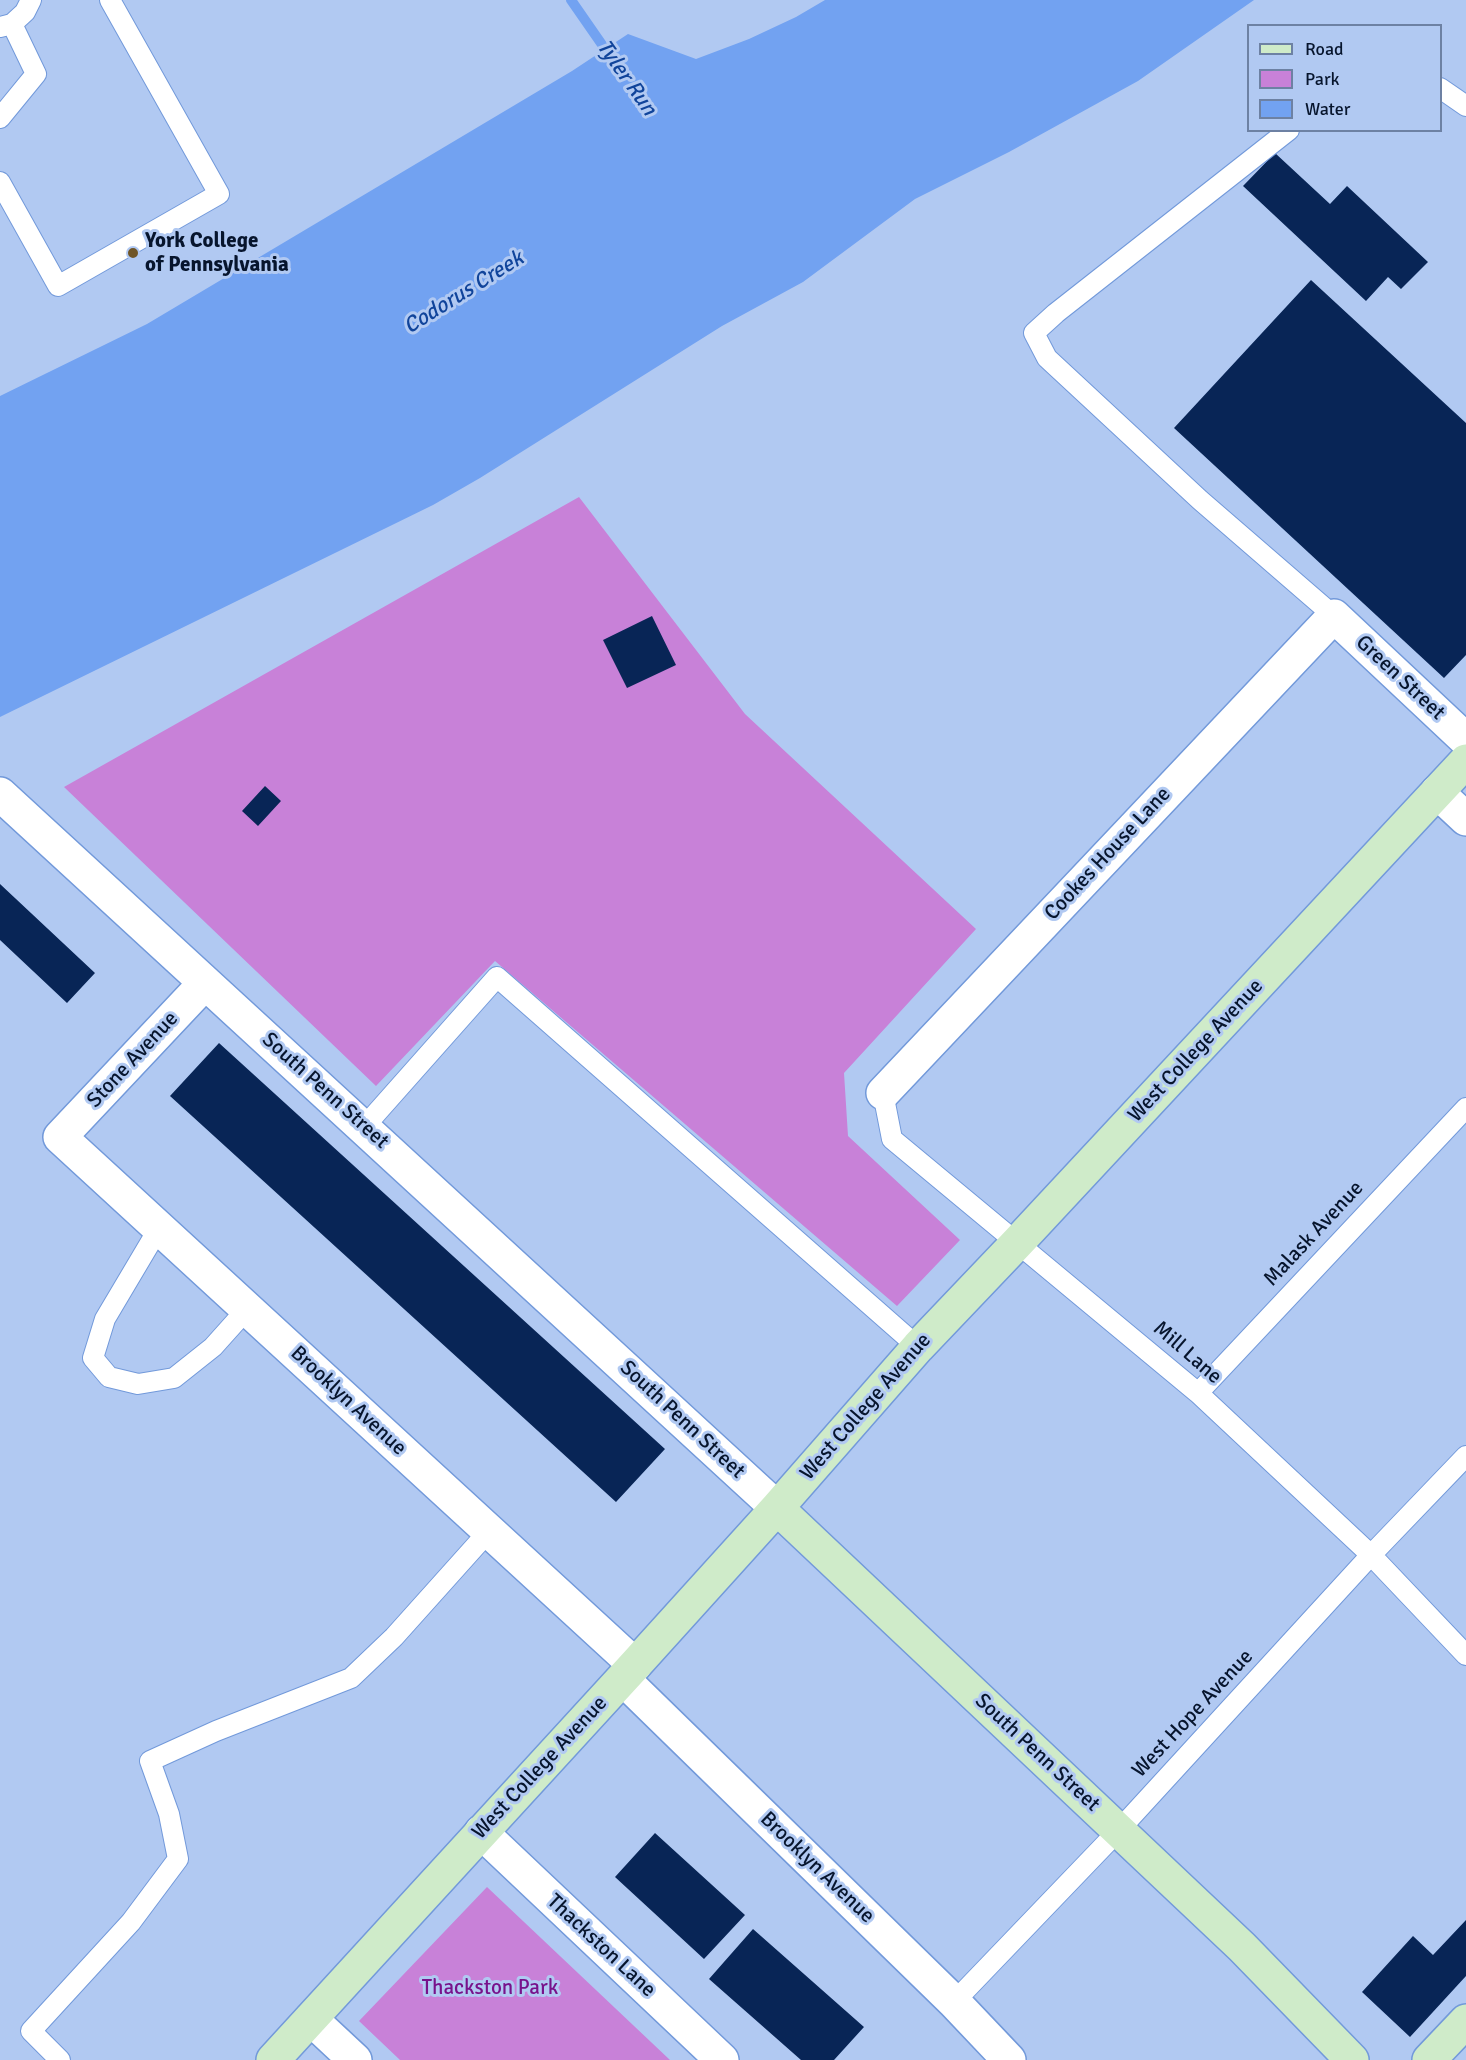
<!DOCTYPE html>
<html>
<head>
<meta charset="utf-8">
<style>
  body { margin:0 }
  #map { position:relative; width:1466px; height:2060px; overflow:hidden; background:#b1c9f2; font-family:Signika,sans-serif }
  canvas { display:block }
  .legend { position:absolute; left:1247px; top:24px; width:195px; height:108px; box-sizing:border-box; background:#b1c9f2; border:2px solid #6d81a3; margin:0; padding:8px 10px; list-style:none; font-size:18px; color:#07152d }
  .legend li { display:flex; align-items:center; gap:12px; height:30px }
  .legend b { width:30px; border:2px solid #6d81a3 }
</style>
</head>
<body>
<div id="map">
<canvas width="1466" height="2060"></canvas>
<ul class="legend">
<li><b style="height:8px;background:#cfebc9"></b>Road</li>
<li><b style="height:16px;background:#c881d8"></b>Park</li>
<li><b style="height:16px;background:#72a2f1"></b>Water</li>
</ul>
</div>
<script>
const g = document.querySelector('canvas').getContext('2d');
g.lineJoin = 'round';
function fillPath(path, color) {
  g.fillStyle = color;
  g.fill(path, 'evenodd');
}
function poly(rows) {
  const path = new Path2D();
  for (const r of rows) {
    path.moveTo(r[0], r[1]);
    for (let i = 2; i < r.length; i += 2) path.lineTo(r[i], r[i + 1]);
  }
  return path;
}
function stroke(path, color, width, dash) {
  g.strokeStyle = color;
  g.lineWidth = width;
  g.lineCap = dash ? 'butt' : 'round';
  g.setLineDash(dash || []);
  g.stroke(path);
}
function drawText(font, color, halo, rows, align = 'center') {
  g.font = font + ' Signika,sans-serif';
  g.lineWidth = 6;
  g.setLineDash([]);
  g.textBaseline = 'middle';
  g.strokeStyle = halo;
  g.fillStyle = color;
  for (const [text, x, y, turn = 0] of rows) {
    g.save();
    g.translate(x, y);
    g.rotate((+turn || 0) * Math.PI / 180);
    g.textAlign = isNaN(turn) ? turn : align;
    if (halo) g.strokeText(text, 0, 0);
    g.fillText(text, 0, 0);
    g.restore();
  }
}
fillPath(poly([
  [579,497,745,714,976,929,844,1073,848,1136,960,1240,897,1306,495,961,376,1086,64,787],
  [487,1887,670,2060,400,2060,359,2021]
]), '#c881d8');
fillPath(poly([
  [825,0,1254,0,1138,81,1009,152,915,199,803,282,722,326,480,478,433,505,0,717,0,396,147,324,572,71,628,34,696,59,749,39,796,17]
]), '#72a2f1');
stroke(poly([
  [571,0,612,59]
]), '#72a2f1', 10);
fillPath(poly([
  [1275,153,1330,204,1347,186,1428,262,1401,289,1388,277,1366,301,1243,186],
  [1311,280,1466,423,1466,655,1444,678,1174,428],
  [652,616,676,665,627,688,603,640],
  [265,786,281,801,258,826,242,811],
  [0,884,95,973,67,1003,0,940],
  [219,1043,665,1449,616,1502,170,1096],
  [655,1833,745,1915,704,1959,615,1877],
  [1466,1920,1466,1976,1410,2037,1362,1992,1413,1936,1433,1955],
  [753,1929,864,2027,834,2060,801,2060,709,1979]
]), '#082556');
const lane = poly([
  [0,27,12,24,25,12,31,0],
  [1440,88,1466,106],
  [0,118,36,74,12,24],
  [1289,130,1056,313,1034,333,1047,358,1200,500,1334,616],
  [0,182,58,286,219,194,110,0],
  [883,1093,892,1139,1198,1393,1371,1555,1466,1655],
  [364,1127,497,977,918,1347],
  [159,1228,105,1319,93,1358,109,1377,138,1384,174,1378,213,1347,247,1309],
  [1198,1393,1466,1108],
  [954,2002,1119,1830,1371,1555,1466,1456],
  [60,2060,31,2031,131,1922,178,1859,169,1814,150,1761,216,1731,351,1678,394,1637,489,1531]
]);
const street = poly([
  [1437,792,1466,819],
  [0,794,777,1508],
  [205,983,60,1137,635,1665],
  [883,1093,1334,616,1466,740],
  [623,1679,954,2002,1009,2060],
  [481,1832,722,2060],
  [311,2019,355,2060]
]);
const secondary = poly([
  [777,1508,1242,1947,1352,2060],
  [273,2060,635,1665,777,1508,918,1347,1018,1242,1466,761],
  [1429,2060,1466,2021]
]);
stroke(lane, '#7299da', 22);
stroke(street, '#7299da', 36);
stroke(secondary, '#7299da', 36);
stroke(lane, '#fff', 20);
stroke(street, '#fff', 33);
stroke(secondary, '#cfebc9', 33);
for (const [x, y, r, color] of [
  [133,253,6,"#6f5527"]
]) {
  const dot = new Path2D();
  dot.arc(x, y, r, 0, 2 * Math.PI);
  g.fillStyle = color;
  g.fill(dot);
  stroke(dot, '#b1c9f2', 2);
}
drawText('bold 21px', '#07152d', '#b1c9f2', [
  ["York College",145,241],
  ["of Pennsylvania",145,265]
], 'left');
drawText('21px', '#07152d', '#b1c9f2', [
  ["Green Street",1400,678,43],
  ["Cookes House Lane",1108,854,-47],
  ["West College Avenue",1196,1051,-47],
  ["Stone Avenue",133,1060,-47],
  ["South Penn Street",325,1091,42],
  ["Malask Avenue",1314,1234,-47],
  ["Mill Lane",1187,1353,41],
  ["Brooklyn Avenue",348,1401,43],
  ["West College Avenue",866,1407,-49],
  ["South Penn Street",682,1420,43],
  ["West Hope Avenue",1193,1714,-47],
  ["South Penn Street",1037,1753,43],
  ["West College Avenue",540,1768,-47],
  ["Brooklyn Avenue",817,1868,44],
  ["Thackston Lane",601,1946,43]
]);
drawText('21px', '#78128b', '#b1c9f2', [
  ["Thackston Park",490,1988]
]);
drawText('italic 22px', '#10449b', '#b1c9f2', [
  ["Tyler Run",626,78,55],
  ["Codorus Creek",464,293,-32]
]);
</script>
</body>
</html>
